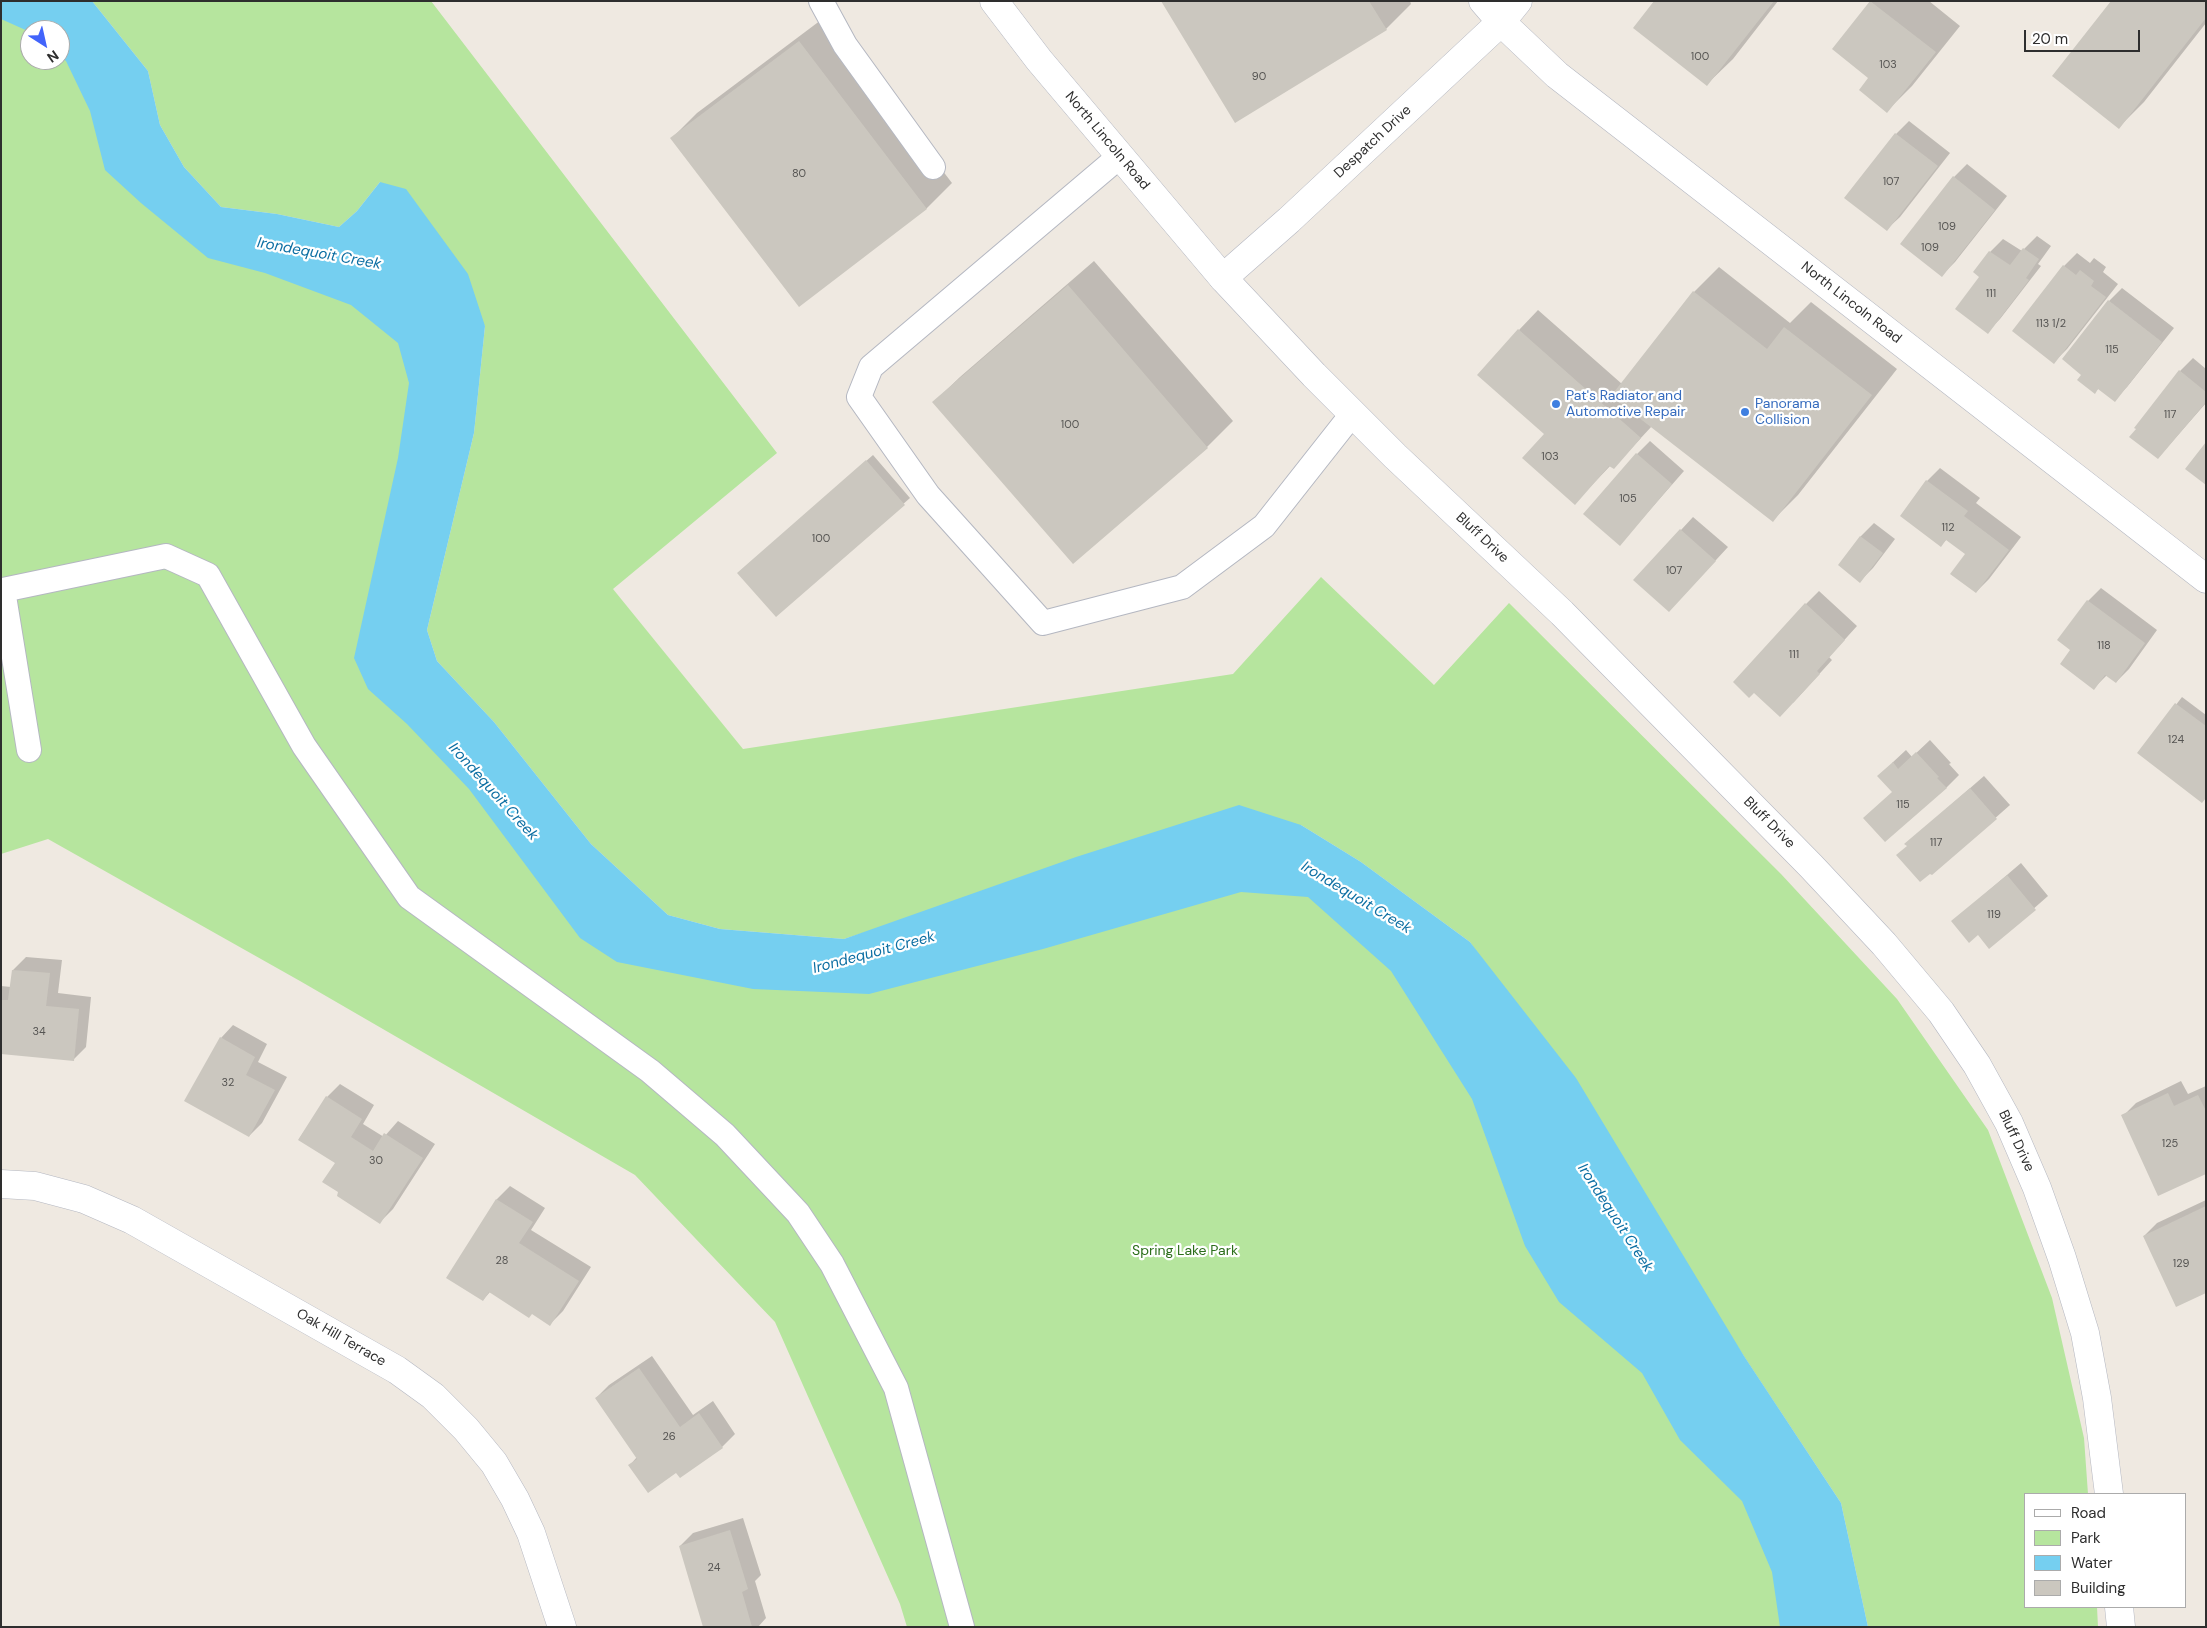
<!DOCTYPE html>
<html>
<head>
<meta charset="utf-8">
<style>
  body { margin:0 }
  #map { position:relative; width:2207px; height:1628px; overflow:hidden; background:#efe9e1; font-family:"DM Sans",sans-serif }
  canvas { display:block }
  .frame { position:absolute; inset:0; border:2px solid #2e2e2e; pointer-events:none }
  .legend { position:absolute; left:2024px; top:1493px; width:162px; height:115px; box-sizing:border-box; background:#fff; border:1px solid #ababab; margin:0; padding:6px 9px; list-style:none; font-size:15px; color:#2e2e2e }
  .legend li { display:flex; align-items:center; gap:10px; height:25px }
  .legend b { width:25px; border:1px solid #ababab }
  .north { position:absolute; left:20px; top:20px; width:50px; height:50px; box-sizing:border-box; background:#fff; border:1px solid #ababab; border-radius:50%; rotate:145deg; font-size:14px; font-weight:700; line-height:20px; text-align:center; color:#2e2e2e }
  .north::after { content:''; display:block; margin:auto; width:18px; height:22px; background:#4264fb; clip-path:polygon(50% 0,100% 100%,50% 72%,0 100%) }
  .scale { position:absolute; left:2024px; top:30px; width:116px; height:22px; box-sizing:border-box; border:2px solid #2e2e2e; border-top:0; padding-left:6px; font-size:15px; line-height:18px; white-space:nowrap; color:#2e2e2e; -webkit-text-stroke:4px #fff; paint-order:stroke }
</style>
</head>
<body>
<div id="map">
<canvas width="2207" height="1628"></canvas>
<div class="frame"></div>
<ul class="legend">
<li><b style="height:6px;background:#fff"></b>Road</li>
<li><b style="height:14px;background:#b6e59e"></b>Park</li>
<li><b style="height:14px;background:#75cff0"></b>Water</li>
<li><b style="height:14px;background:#cbc7bf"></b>Building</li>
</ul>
<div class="north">N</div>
<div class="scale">20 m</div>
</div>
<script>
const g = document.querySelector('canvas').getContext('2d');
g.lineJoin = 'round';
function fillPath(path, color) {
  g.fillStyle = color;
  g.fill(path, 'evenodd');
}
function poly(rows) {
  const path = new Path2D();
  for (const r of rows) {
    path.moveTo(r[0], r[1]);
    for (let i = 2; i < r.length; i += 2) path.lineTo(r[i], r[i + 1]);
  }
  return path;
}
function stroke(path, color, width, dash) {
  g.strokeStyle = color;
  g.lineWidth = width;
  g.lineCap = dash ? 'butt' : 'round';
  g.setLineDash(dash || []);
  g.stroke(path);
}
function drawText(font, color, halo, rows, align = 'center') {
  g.font = font + ' "DM Sans",sans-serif';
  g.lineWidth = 4.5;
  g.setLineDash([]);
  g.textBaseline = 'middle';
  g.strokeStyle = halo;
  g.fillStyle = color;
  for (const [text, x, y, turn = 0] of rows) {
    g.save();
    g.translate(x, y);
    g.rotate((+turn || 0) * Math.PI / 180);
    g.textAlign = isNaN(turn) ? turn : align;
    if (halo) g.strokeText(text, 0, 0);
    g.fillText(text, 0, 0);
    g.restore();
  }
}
fillPath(poly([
  [1,1,44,1,138,175,440,294,396,574,441,735,615,928,803,973,1290,857,1441,949,1818,1627,907,1627,900,1604,775,1322,635,1175,300,981,48,839,1,854],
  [30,30,60,30,60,60,30,60],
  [92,1,431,1,777,453,613,589,743,749,1233,674,1321,577,1434,685,1509,603,1781,874,1897,999,1988,1130,2052,1298,2084,1438,2088,1494,2026,1494,2026,1607,2097,1607,2098,1627,1868,1627,1841,1503,1470,942,1361,862,1301,825,903,920,844,939,720,929,668,915,591,844,494,722,437,661,427,630,474,433,485,326,380,182,357,211,339,227,277,214,221,207,184,167,160,125,148,71]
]), '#b6e59e');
fillPath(poly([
  [1,1,92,1,148,71,160,125,184,167,221,207,277,214,339,227,357,211,380,182,406,189,468,274,485,326,474,433,427,630,437,661,494,722,591,844,668,915,720,929,844,939,1076,857,1239,805,1301,825,1361,862,1470,942,1576,1078,1744,1356,1841,1503,1868,1627,1780,1627,1772,1572,1742,1501,1680,1440,1642,1373,1559,1302,1525,1246,1472,1099,1391,971,1308,897,1241,892,1043,949,869,994,753,989,617,962,580,938,469,789,407,724,368,689,354,658,398,458,409,383,398,343,351,305,265,273,208,258,141,203,105,170,90,111,66,61,60,56,60,30,30,30,30,32,1,19]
]), '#75cff0');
fillPath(poly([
  [1162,1,1410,1,1411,4,1386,29],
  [1655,1,1778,1,1733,59,1707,84],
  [1872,1,1929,1,1960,26,1912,86,1887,111,1870,78,1834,49],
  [2206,1,2206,23,2144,102,2119,127],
  [825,17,952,183,926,209,672,138,697,113],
  [1909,121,1950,153,1900,217,1887,229,1896,134],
  [1967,164,2007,196,1955,262,1942,275,1954,177],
  [2037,236,2051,246,2038,264,2041,266,2000,319,1987,332,1980,277,1990,252,2003,239,2022,251],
  [2077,253,2090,263,2094,258,2106,267,2103,272,2118,284,2067,349,2054,362,2064,266],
  [1094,261,1233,421,1207,447,1073,563,934,402,960,377],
  [1719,267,1790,323,1811,302,1897,369,1798,495,1773,520,1652,426,1614,467,1611,465,1575,503,1545,434,1519,330,1538,310,1622,384,1694,292],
  [2122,288,2174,328,2127,387,2114,400,2099,388,2095,392,2083,374,2063,359,2109,301],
  [2193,358,2206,369,2206,403,2158,458,2180,371],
  [1650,441,1684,471,1620,544,1637,454],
  [873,455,910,498,776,616,745,567],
  [1940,468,1980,498,1976,503,2021,537,1989,579,1976,592,1967,554,1947,539,1941,545,1902,515,1927,481],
  [1693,517,1728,547,1669,611,1681,530],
  [1874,523,1895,539,1873,568,1860,581,1840,565,1861,536],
  [2101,588,2157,630,2129,669,2116,682,2107,675,2094,688,2072,649,2088,601],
  [1819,591,1857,626,1829,657,1832,660,1793,703,1806,604],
  [2182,697,2206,715,2206,798,2139,753],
  [1930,740,1951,763,1949,764,1959,775,1946,788,1893,792,1892,763,1906,750,1912,757],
  [1984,776,2010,805,1932,874,1906,844],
  [2021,863,2048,896,1990,947,1978,933,1953,921],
  [26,957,62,960,58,993,91,997,86,1047,73,1060,1,1053,1,986,11,987,13,970],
  [233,1025,267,1044,258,1062,287,1077,262,1123,249,1136,221,1038],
  [2181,1081,2188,1094,2206,1086,2206,1172,2123,1116,2136,1103],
  [340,1084,374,1105,363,1124,384,1137,398,1121,435,1144,393,1209,380,1222,336,1163,299,1139,327,1097],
  [510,1186,545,1208,531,1230,591,1267,563,1311,550,1324,532,1313,490,1292,483,1300,448,1278,497,1199],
  [2206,1200,2206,1291,2144,1236,2157,1223],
  [652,1356,693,1415,713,1401,735,1434,722,1447,680,1476,677,1471,630,1465,637,1457,596,1398,609,1385],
  [743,1518,761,1575,755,1581,766,1618,758,1627,705,1627,680,1546,693,1533]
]), '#0003');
fillPath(poly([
  [1161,1,1369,1,1387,30,1235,123],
  [1654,1,1774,1,1707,86,1633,28],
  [1870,1,1936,52,1887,113,1859,90,1868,78,1832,49],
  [2111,1,2206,1,2206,18,2119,129,2052,76],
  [799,41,927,209,799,307,670,138],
  [1895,133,1938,166,1887,231,1844,198],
  [1953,176,1995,210,1942,277,1900,244],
  [2023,248,2039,259,2026,278,2029,280,1988,334,1955,309,1979,277,1973,272,1989,251,2010,265],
  [2063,265,2076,275,2080,270,2094,281,2091,286,2106,297,2054,364,2012,331],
  [1068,285,1208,448,1073,564,932,402],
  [1693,291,1767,349,1784,327,1872,395,1773,522,1611,396],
  [2108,300,2162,342,2115,402,2098,389,2095,394,2077,380,2081,375,2062,359],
  [1518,329,1641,438,1614,469,1609,466,1575,505,1522,458,1544,434,1477,375],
  [2179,370,2206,392,2206,402,2158,459,2129,437,2136,429,2134,428],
  [2206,442,2206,485,2185,469],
  [1636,453,1672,484,1620,546,1583,514],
  [866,460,905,505,776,617,737,573],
  [1926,480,1968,511,1964,516,2009,550,1976,593,1950,574,1965,554,1946,540,1941,547,1900,516],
  [1680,529,1716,561,1669,612,1633,580],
  [1860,536,1883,553,1860,583,1838,565],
  [2087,600,2145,643,2116,683,2105,675,2094,690,2060,664,2070,650,2057,640],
  [1805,603,1845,640,1817,671,1820,674,1780,717,1754,693,1749,698,1733,682],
  [2175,703,2206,726,2206,798,2202,803,2137,753],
  [1916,752,1939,777,1937,778,1947,788,1885,842,1863,818,1892,792,1877,776,1893,762,1898,769],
  [1970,788,1997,819,1932,875,1930,874,1920,882,1896,855,1907,846,1904,844],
  [2007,875,2036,910,1989,949,1978,935,1969,943,1951,921],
  [12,970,50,973,46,1006,79,1009,74,1061,1,1054,1,1000,8,1000],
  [220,1037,255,1057,246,1075,275,1090,249,1137,184,1101],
  [2168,1093,2174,1106,2198,1095,2206,1111,2206,1174,2158,1196,2121,1115],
  [326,1096,362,1119,351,1137,373,1151,384,1133,423,1158,380,1224,337,1196,338,1192,322,1182,335,1163,298,1140],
  [496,1199,533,1222,519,1243,579,1281,550,1326,532,1314,529,1318,489,1292,483,1301,446,1278],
  [2206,1206,2206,1293,2176,1307,2143,1236],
  [639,1368,680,1427,699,1413,723,1448,680,1478,676,1473,648,1493,628,1465,637,1459,595,1398],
  [730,1530,748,1589,742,1592,752,1627,703,1627,679,1546]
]), '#cbc7bf');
const lane = poly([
  [821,1,845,45,933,167],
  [1120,156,871,367,859,397,928,495,1043,623,1182,587,1264,526,1353,413],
  [29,750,3,590,166,556,208,575,304,746,409,897,650,1071,725,1135,798,1213,832,1264,896,1388,962,1627]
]);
const street = poly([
  [1483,1,1501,22,1557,75,2206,579],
  [1223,278,1289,220,1501,22,1518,1],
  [1,1184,35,1186,84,1199,132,1220,397,1370,433,1396,466,1429,494,1463,515,1499,531,1533,562,1627]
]);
const secondary = poly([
  [994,1,1039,60,1223,278,1314,375,1395,456,1562,613,1811,866,1884,944,1941,1012,1977,1065,2009,1123,2037,1188,2062,1258,2085,1333,2097,1398,2109,1494],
  [2119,1607,2121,1627]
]);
stroke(lane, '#b4b7c1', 26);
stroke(street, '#b4b7c1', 29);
stroke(secondary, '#b4b7c1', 29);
stroke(lane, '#fff', 24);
stroke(street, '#fff', 28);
stroke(secondary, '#fff', 28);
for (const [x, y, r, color] of [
  [1556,404,5,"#3f7fe0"],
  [1745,412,5,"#3f7fe0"]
]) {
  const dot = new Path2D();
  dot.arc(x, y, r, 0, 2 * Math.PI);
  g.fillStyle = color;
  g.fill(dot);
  stroke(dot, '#fff', 2);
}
drawText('11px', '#555452', null, [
  ["100",1700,57],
  ["103",1888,65],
  ["90",1259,77],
  ["80",799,174],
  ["107",1891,182],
  ["109",1947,227],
  ["109",1930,248],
  ["111",1991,294],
  ["113 1/2",2051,324],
  ["115",2112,350],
  ["117",2170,415],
  ["100",1070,425],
  ["103",1550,457],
  ["105",1628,499],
  ["112",1948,528],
  ["100",821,539],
  ["107",1674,571],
  ["118",2104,646],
  ["111",1794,655],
  ["124",2176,740],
  ["115",1903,805],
  ["117",1936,843],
  ["119",1994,915],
  ["34",39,1032],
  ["32",228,1083],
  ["125",2170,1144],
  ["30",376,1161],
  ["28",502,1261],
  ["129",2181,1264],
  ["26",669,1437],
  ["24",714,1568]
]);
drawText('14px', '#2e2e2e', '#fff', [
  ["North Lincoln Road",1107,141,50],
  ["Despatch Drive",1373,142,-43],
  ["North Lincoln Road",1851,303,38],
  ["Bluff Drive",1482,538,43],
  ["Bluff Drive",1769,823,45],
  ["Bluff Drive",2016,1141,65],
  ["Oak Hill Terrace",341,1338,30]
]);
drawText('14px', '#366cbe', '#fff', [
  ["Pat's Radiator and",1566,396],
  ["Automotive Repair",1566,412],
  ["Panorama",1755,404],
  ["Collision",1755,420]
], 'left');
drawText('14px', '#2c6e1b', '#fff', [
  ["Spring Lake Park",1185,1251]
]);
drawText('italic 15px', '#0d6fa3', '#fff', [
  ["Irondequoit Creek",319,254,10],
  ["Irondequoit Creek",493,792,48],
  ["Irondequoit Creek",1356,898,31],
  ["Irondequoit Creek",874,953,-15],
  ["Irondequoit Creek",1615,1218,57]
]);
</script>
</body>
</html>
